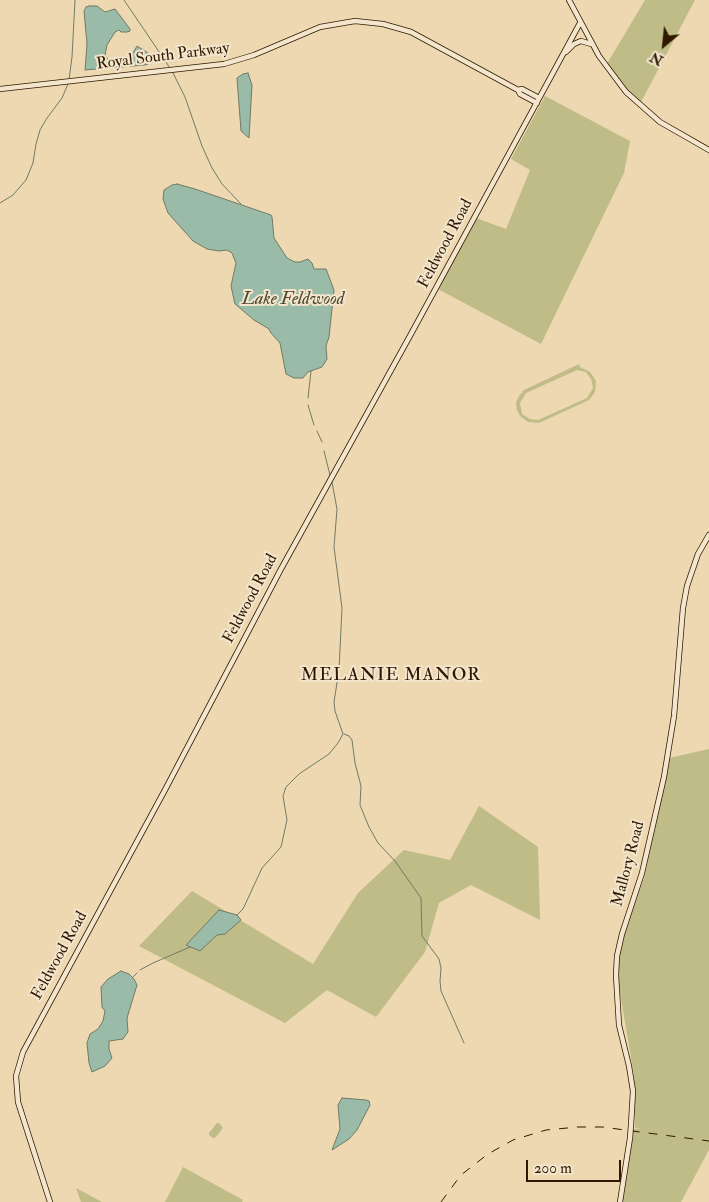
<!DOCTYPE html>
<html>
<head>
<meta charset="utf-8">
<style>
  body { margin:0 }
  #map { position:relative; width:709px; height:1202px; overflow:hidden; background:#edd8b2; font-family:"IM FELL Double Pica",serif }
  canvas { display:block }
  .north { position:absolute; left:639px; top:20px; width:50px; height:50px; -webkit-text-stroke:4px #f3e6cd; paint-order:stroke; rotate:208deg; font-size:14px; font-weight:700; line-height:20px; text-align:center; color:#301800 }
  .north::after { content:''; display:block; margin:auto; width:18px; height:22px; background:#301800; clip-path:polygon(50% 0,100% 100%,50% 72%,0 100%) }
  .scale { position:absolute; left:526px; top:1160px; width:95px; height:22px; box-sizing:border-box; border:2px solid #301800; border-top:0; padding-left:6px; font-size:15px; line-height:18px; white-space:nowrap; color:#301800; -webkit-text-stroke:4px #f3e6cd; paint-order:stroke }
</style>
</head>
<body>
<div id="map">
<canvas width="709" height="1202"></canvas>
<div class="north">N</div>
<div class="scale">200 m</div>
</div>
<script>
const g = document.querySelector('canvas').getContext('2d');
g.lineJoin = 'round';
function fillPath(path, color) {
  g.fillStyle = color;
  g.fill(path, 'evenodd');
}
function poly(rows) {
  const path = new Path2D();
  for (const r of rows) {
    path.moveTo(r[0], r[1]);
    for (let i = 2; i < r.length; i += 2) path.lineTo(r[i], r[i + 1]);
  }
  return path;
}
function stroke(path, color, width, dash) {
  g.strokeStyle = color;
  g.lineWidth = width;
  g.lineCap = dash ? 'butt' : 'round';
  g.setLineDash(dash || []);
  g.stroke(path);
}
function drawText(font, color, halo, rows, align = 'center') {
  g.font = font + ' "IM FELL Double Pica",serif';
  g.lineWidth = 4;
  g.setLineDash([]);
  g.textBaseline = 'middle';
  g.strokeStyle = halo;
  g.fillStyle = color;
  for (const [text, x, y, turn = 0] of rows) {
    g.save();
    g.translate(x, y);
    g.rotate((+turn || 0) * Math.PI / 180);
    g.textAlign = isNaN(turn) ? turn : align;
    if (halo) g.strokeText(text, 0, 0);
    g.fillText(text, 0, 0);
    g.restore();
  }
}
fillPath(poly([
  [645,0,695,0,640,104,617,85,605,67],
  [545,96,630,141,624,173,541,344,436,288,476,218,506,229,530,170,511,159],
  [579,364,580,367,590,372,596,381,595,392,589,400,539,423,528,422,520,416,517,410,516,402,519,396,524,390],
  [577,370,586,372,591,379,593,388,587,398,538,420,530,419,522,414,520,403,526,393],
  [709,749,709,1150,681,1202,620,1202,630,1129,641,1129,635,1128,634,1075,618,981,619,960,624,935,645,875,669,758],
  [479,806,538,847,540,920,471,885,439,903,425,952,376,1017,327,990,285,1023,139,946,192,891,313,964,358,893,404,850,450,860],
  [217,1123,219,1123,223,1128,215,1138,213,1138,209,1135,209,1133],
  [183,1167,243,1200,242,1202,165,1202],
  [76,1188,102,1202,81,1202]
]), '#bfbc88');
const water = poly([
  [89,6,97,6,105,12,115,9,130,29,130,31,127,32,121,32,119,30,115,32,107,45,105,55,109,61,116,63,122,61,133,53,137,46,148,53,153,62,145,65,85,70,87,44,84,11,86,7,89,6],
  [248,73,252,85,249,138,241,131,237,78,243,74,248,73],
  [177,184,195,189,271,215,272,217,274,238,287,258,295,262,300,262,308,259,312,263,314,269,326,269,334,290,329,337,326,346,327,359,322,367,308,372,303,378,294,378,286,374,280,343,271,333,269,329,254,320,235,304,231,286,236,263,232,253,227,250,219,251,207,249,193,241,168,213,163,199,164,190,172,185,177,184],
  [219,910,237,915,241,920,225,934,217,935,200,951,186,945,219,910],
  [121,971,129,974,134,979,137,985,127,1018,128,1032,123,1039,109,1041,109,1049,112,1058,105,1066,92,1072,89,1063,87,1043,90,1034,98,1029,103,1021,105,1011,102,1007,101,987,108,979,121,971],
  [342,1098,366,1100,369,1101,370,1105,357,1130,349,1139,332,1150,340,1129,338,1105,342,1098]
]);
fillPath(water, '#9abba8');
stroke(water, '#707a65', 1);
stroke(poly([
  [124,0,170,68],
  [172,71,185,97,202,146,212,168,222,184,241,204],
  [69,80,72,57,75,0],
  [0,203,13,195,26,180,33,163,36,144,40,130,47,118,62,98,68,84],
  [308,398,311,371],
  [308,405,314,425],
  [317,431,322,442],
  [324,451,330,475],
  [344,734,349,736,352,740,355,763,361,786,360,805,369,827,378,843,395,861,421,898,422,936,439,959,441,968,440,981,441,991,464,1043],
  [237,915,243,909,262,868,281,847,287,820,283,796,286,787,299,774,329,754,338,743,343,734,335,711,334,702,339,670,342,608,334,547,337,509,332,482],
  [140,970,153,963,190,947],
  [133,977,137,973]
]), '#707a65', 1);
const secondary = poly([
  [569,0,599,56,626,92,660,122,709,150],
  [566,52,574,44,581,41,591,44],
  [0,89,224,64,254,55,320,27,355,21,383,24,411,32,518,90,522,89,539,98],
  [518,90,520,94,537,103],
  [631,1125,633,1091,629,1066,619,1025,616,975,617,956,622,934,642,873,664,777,674,716,683,608,687,586,698,554,709,535],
  [50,1202,18,1102,16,1076,23,1052,166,788,281,569,411,334,580,23],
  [620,1202,630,1138]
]);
stroke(secondary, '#301800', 6);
stroke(secondary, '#f3e6cd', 4.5);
stroke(poly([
  [441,1202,461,1175,488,1154,513,1140,546,1130,578,1127,602,1127,709,1141]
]), '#301800', 1, [9, 9]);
const secondaryBridge = poly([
  [630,1138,631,1125]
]);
stroke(secondaryBridge, '#301800', 6, []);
stroke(secondaryBridge, '#f3e6cd', 4.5);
drawText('16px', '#301800', '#f3e6cd', [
  ["Royal South Parkway",163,57,-7],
  ["Feldwood Road",446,244,-62],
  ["Feldwood Road",251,599,-62],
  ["Mallory Road",629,864,-75],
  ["Feldwood Road",60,956,-61]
]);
drawText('italic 18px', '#504932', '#f3e6cd', [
  ["Lake Feldwood",293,300]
]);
g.letterSpacing = '1px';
drawText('18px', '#301800', '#f3e6cd', [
  ["MELANIE MANOR",391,676]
]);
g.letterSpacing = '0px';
</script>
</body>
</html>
